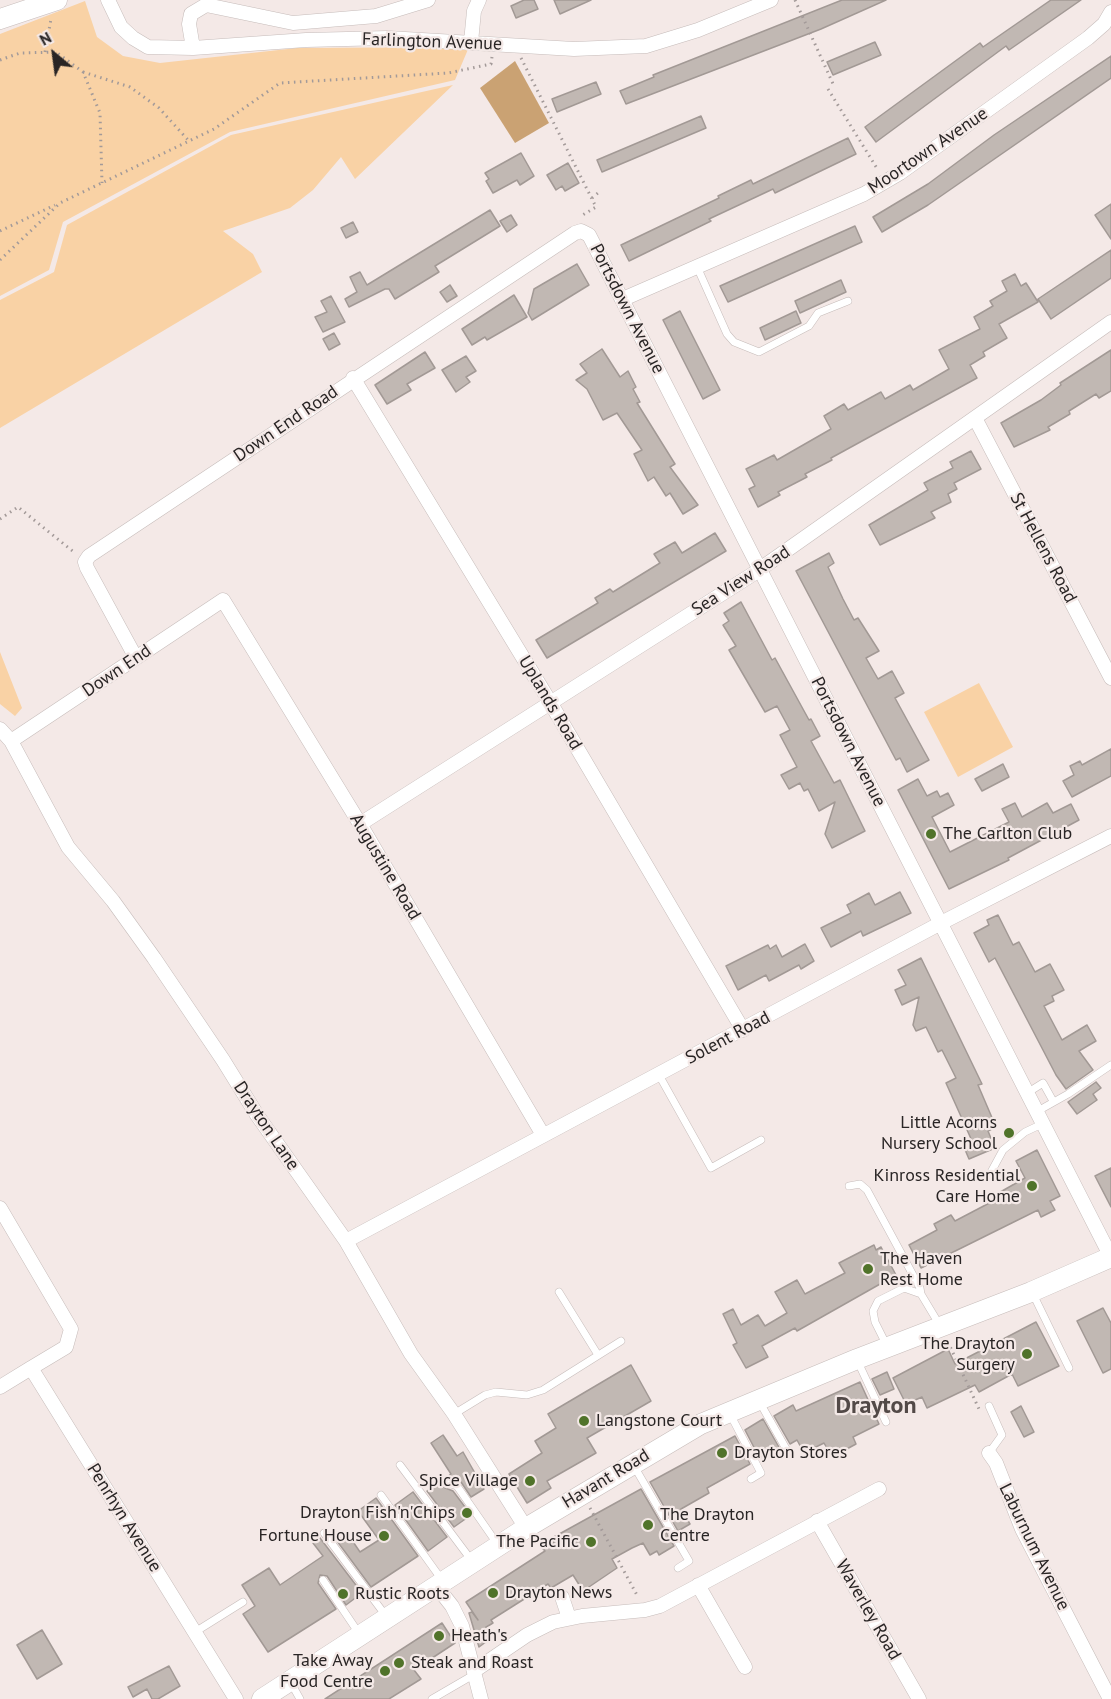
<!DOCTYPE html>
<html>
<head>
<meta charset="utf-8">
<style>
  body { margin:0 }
  #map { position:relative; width:1111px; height:1699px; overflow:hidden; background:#f4e9e7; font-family:"PT Sans",sans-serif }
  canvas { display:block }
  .north { position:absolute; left:24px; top:24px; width:60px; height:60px; -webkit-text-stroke:4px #f4e9e7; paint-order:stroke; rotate:331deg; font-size:16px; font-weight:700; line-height:24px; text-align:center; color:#292525 }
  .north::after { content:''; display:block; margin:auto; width:21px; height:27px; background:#292525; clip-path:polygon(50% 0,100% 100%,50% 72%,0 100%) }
</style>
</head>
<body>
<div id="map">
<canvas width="1111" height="1699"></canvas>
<div class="north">N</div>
</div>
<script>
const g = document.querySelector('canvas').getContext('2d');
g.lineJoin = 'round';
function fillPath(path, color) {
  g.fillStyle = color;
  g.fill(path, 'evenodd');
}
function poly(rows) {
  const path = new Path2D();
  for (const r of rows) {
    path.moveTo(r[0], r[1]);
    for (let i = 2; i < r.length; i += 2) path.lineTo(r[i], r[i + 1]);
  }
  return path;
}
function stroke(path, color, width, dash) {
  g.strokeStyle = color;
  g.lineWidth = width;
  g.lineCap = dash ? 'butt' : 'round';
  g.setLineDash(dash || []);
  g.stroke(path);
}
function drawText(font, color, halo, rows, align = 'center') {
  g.font = font + ' "PT Sans",sans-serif';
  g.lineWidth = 4.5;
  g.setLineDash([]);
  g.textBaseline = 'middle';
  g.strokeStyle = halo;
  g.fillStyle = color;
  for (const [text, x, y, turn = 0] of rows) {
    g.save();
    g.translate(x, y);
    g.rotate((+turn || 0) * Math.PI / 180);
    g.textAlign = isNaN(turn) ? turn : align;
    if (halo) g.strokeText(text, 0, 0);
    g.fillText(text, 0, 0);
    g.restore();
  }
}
fillPath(poly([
  [85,1,97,37,123,56,160,63,297,48,469,47,455,80,230,132,63,222,49,270,0,296,0,34],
  [453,85,355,179,341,157,313,190,290,208,223,231,253,254,262,272,0,428,0,300,54,272,67,225,231,135],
  [0,652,22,708,15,716,0,704],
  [979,683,1013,747,958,777,924,712]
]), '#f9d2a5');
fillPath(poly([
  [515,61,549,123,515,143,480,88]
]), '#caa273');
const building = poly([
  [524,0,534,0,538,9,516,18,511,6,524,0],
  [554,0,591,0,560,14,554,0],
  [842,0,886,0,821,29,626,104,620,91,654,77,653,75,842,0],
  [1051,0,1081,0,1009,50,1006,46,876,142,865,127,980,43,983,47,1051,0],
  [875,42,881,55,833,75,827,62,875,42],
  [1111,56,1111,78,928,205,882,232,873,217,928,184,994,135,1111,56],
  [596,82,601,94,557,112,552,99,596,82],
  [701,116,706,128,602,172,597,160,701,116],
  [848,138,856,154,775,193,773,189,709,219,711,221,629,261,621,245,719,198,718,196,751,180,753,184,848,138],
  [521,153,534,176,520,185,517,180,493,193,486,181,489,179,485,173,521,153],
  [568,163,579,183,565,191,562,186,556,190,547,175,568,163],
  [1111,204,1111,239,1095,215,1111,204],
  [490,210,500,226,435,266,439,272,395,299,389,289,385,289,349,307,345,299,357,292,350,277,360,272,367,285,490,210],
  [511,215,517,225,507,232,500,221,511,215],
  [353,222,358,232,346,238,341,228,353,222],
  [855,226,862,242,728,302,720,286,855,226],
  [1111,250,1111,278,1051,319,1038,299,1111,250],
  [577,264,589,285,532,320,528,313,534,289,577,264],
  [1015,274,1021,286,1026,283,1038,302,999,324,1007,338,983,352,985,356,970,365,977,378,831,458,832,460,805,474,807,477,778,492,780,495,758,507,749,489,755,486,746,469,774,455,777,460,831,429,824,416,844,404,848,410,881,392,885,399,910,385,913,390,949,369,939,350,980,329,974,317,993,306,990,301,1007,291,1002,281,1015,274],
  [841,280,846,292,800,313,795,301,841,280],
  [450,285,457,296,447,302,440,292,450,285],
  [514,295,527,317,487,340,485,337,472,345,462,329,514,295],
  [331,296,345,322,323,332,315,317,327,312,321,301,331,296],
  [680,311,720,390,703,399,663,320,680,311],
  [796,311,801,323,765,340,760,328,796,311],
  [334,333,340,344,329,350,323,339,334,333],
  [602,349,620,377,628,371,636,387,633,389,640,402,637,403,675,464,670,467,698,505,683,514,670,493,666,496,654,477,648,481,634,454,642,450,617,413,603,420,587,389,576,380,587,373,580,364,602,349],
  [1111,350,1111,391,1099,398,1096,394,1069,411,1070,414,1048,427,1050,430,1014,447,1001,423,1041,400,1061,385,1060,383,1111,350],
  [425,352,435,368,407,384,411,390,387,404,375,385,425,352],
  [466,356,476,371,466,377,470,382,456,392,442,370,466,356],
  [971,451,981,469,954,483,957,489,948,494,951,502,931,512,935,518,880,545,869,525,928,490,924,483,953,468,950,462,971,451],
  [715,533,726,551,547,658,536,640,598,603,595,598,610,589,613,592,660,563,654,554,675,542,682,553,715,533],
  [829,553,834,563,828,567,843,599,854,620,858,618,879,651,866,658,878,679,892,671,904,693,895,698,929,760,907,772,900,758,896,760,796,571,829,553],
  [741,602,772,660,775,658,809,720,811,719,820,736,811,741,834,783,840,780,865,831,832,848,825,834,835,802,819,811,808,789,804,791,800,783,789,789,781,775,797,767,780,735,790,730,777,706,765,712,729,650,736,646,723,625,729,621,724,613,741,602],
  [1111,749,1111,776,1072,797,1063,781,1074,775,1070,766,1080,761,1082,765,1111,749],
  [1003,764,1009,777,982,791,975,779,1003,764],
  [918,779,927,796,937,791,940,797,948,793,954,805,932,817,950,852,1009,822,1002,809,1015,803,1022,817,1047,803,1053,813,1071,804,1079,820,1008,858,1009,860,949,889,898,790,918,779],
  [900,892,911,913,863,936,861,931,831,947,821,928,851,913,847,905,869,893,875,905,900,892],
  [998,915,1013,945,1019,942,1035,972,1050,964,1064,990,1052,996,1054,1001,1044,1006,1062,1040,1087,1025,1096,1041,1079,1051,1093,1070,1066,1089,1056,1075,995,958,989,962,974,933,989,925,987,920,998,915],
  [805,944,814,961,801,969,799,965,769,981,766,975,738,990,726,966,768,945,770,949,776,945,782,957,805,944],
  [921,958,982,1084,978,1085,996,1127,988,1131,995,1148,969,1159,963,1145,972,1141,946,1083,956,1078,942,1050,938,1052,926,1027,916,1031,913,1025,919,997,902,1005,895,990,906,985,898,970,921,958],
  [1096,1082,1101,1088,1093,1094,1097,1100,1077,1114,1068,1102,1096,1082],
  [1037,1150,1060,1196,1050,1201,1055,1210,1041,1217,1038,1210,921,1268,909,1245,937,1230,934,1224,951,1215,955,1221,997,1199,995,1195,1025,1178,1016,1161,1037,1150],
  [1111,1168,1111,1207,1095,1176,1111,1168],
  [874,1245,876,1250,881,1247,896,1275,797,1331,795,1328,762,1346,768,1357,746,1368,733,1345,737,1343,723,1314,733,1309,741,1325,758,1315,765,1326,787,1313,775,1292,797,1280,805,1294,845,1273,839,1263,874,1245],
  [1103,1308,1111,1323,1111,1369,1103,1373,1077,1321,1103,1308],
  [1036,1322,1059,1366,1018,1386,1012,1374,979,1392,975,1385,927,1408,922,1397,906,1404,893,1378,948,1349,955,1364,1036,1322],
  [631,1365,651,1401,587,1438,596,1453,547,1481,551,1488,527,1503,509,1474,542,1453,535,1441,556,1428,548,1414,631,1365],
  [887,1372,894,1389,880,1395,872,1379,887,1372],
  [860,1382,879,1424,853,1437,856,1444,832,1457,824,1443,804,1453,797,1440,790,1444,774,1416,793,1405,796,1411,860,1382],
  [1021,1406,1034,1432,1024,1437,1011,1412,1021,1406],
  [763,1419,780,1449,760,1459,745,1430,763,1419],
  [443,1435,457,1456,463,1452,484,1489,471,1497,461,1482,447,1477,451,1474,431,1443,443,1435],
  [735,1436,750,1464,707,1488,709,1493,681,1509,690,1524,678,1531,650,1482,735,1436],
  [440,1482,443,1487,453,1491,471,1515,454,1527,427,1491,440,1482],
  [641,1489,674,1546,659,1555,657,1551,650,1555,643,1543,632,1548,612,1559,617,1568,583,1591,573,1575,551,1588,548,1584,491,1620,493,1623,483,1629,490,1639,479,1647,469,1613,472,1612,478,1620,466,1602,545,1551,543,1549,554,1542,552,1538,641,1489],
  [413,1492,447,1537,428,1551,395,1505,413,1492],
  [376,1498,418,1556,371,1587,337,1541,347,1533,360,1552,379,1540,358,1511,376,1498],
  [320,1538,362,1593,346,1605,327,1576,320,1575,318,1583,336,1609,268,1652,243,1614,255,1606,242,1585,269,1568,280,1585,323,1556,313,1543,320,1538],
  [442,1623,455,1643,414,1670,421,1679,389,1699,325,1699,442,1623],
  [42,1630,62,1664,37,1679,17,1645,42,1630],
  [169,1666,180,1686,158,1699,152,1699,147,1689,133,1697,128,1687,169,1666]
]);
fillPath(building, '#c1b8b3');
stroke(building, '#a29995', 1.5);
const lane = poly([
  [698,269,727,334,734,342,759,352,809,326,818,313,848,301],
  [659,1075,711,1168,761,1140],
  [1027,1093,1043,1083,1053,1101],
  [1036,1112,1068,1094,1111,1065],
  [990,1174,1003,1150,1025,1132,1042,1124],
  [849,1186,860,1184,867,1190,920,1288,921,1294,939,1324],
  [559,1292,598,1355],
  [1033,1294,1069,1368],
  [887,1346,875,1322,873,1311,878,1301,904,1288,921,1294],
  [858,1362,886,1422],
  [759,1401,789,1454],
  [989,1406,1002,1435,989,1453],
  [454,1414,485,1395,496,1392,527,1395,543,1390,621,1341],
  [730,1414,761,1473,751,1479],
  [400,1465,472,1561],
  [634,1466,689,1561,678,1568],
  [445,1482,457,1486,498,1545],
  [381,1495,442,1580],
  [324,1533,386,1616],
  [323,1580,360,1635],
  [195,1632,243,1602],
  [291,1683,300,1699],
  [432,1699,475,1674]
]);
const street = poly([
  [108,0,121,27,133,38,148,47,193,48,306,40,388,38,574,49,646,46,698,30,771,0],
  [471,42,474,11,479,0],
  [193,48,189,24,191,14,206,5,293,23,376,16,428,0],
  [623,299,864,194,900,173,1088,38,1104,24,1111,12],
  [353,378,550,702,743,1030],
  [975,418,1111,678],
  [136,658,87,568,85,562,89,556,575,233,581,231,589,235,1111,1257],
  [0,729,11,741,68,847,113,901,154,958,223,1060,257,1115,346,1241,411,1354,454,1414,526,1528],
  [11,741,223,600,360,824,543,1135],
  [360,824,753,574,1111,322],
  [0,1208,71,1329,66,1347,31,1368],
  [346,1241,941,923,1111,836],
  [0,1387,31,1368,236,1699],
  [989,1453,996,1463,1022,1529,1110,1699],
  [817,1521,919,1699],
  [698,1585,745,1667],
  [437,1587,452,1606,462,1626,481,1699],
  [562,1597,569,1618],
  [474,1671,527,1635,553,1622,582,1616,645,1610,660,1606,879,1489]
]);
const secondary = poly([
  [0,19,57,0],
  [262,1699,526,1528,701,1424,857,1359,1031,1292,1111,1257]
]);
stroke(lane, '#c6bcba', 8);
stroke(street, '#c6bcba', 15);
stroke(secondary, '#c6bcba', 21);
stroke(poly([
  [795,0,834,86],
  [45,52,51,19],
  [521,58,596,207,581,216],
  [0,60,20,53,56,52,83,72,100,113,102,183],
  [83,72,130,87,159,108,189,141],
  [828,89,878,170],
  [592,198,598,193],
  [0,231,55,205],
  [0,260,60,203,214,129,280,83,448,73,491,64,492,57],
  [0,519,18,507,75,553],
  [948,1342,979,1409],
  [590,1508,638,1597]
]), '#a39a99', 3, [1.5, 4.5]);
stroke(lane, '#fff', 7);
stroke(street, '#fff', 14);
stroke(secondary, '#fff', 20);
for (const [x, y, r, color] of [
  [931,834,6,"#50732a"],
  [1009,1133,6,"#50732a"],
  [1032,1186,6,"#50732a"],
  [868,1269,6,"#50732a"],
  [1027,1354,6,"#50732a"],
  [584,1421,6,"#50732a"],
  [722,1453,6,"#50732a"],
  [530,1481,6,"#50732a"],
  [467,1513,6,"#50732a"],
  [648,1525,6,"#50732a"],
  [384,1536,6,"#50732a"],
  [591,1542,6,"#50732a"],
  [493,1593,6,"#50732a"],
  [343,1594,6,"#50732a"],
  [439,1636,6,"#50732a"],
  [399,1663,6,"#50732a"],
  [385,1671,6,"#50732a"]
]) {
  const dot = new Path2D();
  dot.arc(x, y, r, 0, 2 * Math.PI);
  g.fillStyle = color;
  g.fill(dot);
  stroke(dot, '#f4e9e7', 2);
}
drawText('18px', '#292525', '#f4e9e7', [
  ["Farlington Avenue",432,42,2],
  ["Moortown Avenue",928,151,-34],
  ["Portsdown Avenue",627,309,63],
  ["Down End Road",286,424,-34],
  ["St Hellens Road",1043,548,62],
  ["Sea View Road",741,581,-33],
  ["Down End",117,671,-34],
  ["Uplands Road",550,703,59],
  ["Portsdown Avenue",848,742,63],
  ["Augustine Road",385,867,59],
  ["Solent Road",728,1038,-28],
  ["Drayton Lane",266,1126,56],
  ["Havant Road",606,1479,-31],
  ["Penrhyn Avenue",124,1518,58],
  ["Laburnum Avenue",1034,1547,64],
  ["Waverley Road",868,1610,60]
]);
drawText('18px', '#292525', '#f4e9e7', [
  ["The Carlton Club",943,834],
  ["Little Acorns",997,1123,"right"],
  ["Nursery School",997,1144,"right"],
  ["Kinross Residential",1020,1176,"right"],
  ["Care Home",1020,1197,"right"],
  ["The Haven",880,1259],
  ["Rest Home",880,1280],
  ["The Drayton",1015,1344,"right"],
  ["Surgery",1015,1365,"right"],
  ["Langstone Court",596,1421],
  ["Drayton Stores",734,1453],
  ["Spice Village",518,1481,"right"],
  ["Drayton Fish'n'Chips",455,1513,"right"],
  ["The Drayton",660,1515],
  ["Centre",660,1536],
  ["Fortune House",372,1536,"right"],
  ["The Pacific",579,1542,"right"],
  ["Drayton News",505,1593],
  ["Rustic Roots",355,1594],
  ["Heath's",451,1636],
  ["Take Away",373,1661,"right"],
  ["Food Centre",373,1682,"right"],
  ["Steak and Roast",411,1663]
], 'left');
drawText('bold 24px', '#524947', '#f4e9e7', [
  ["Drayton",876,1406]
]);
</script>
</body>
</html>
